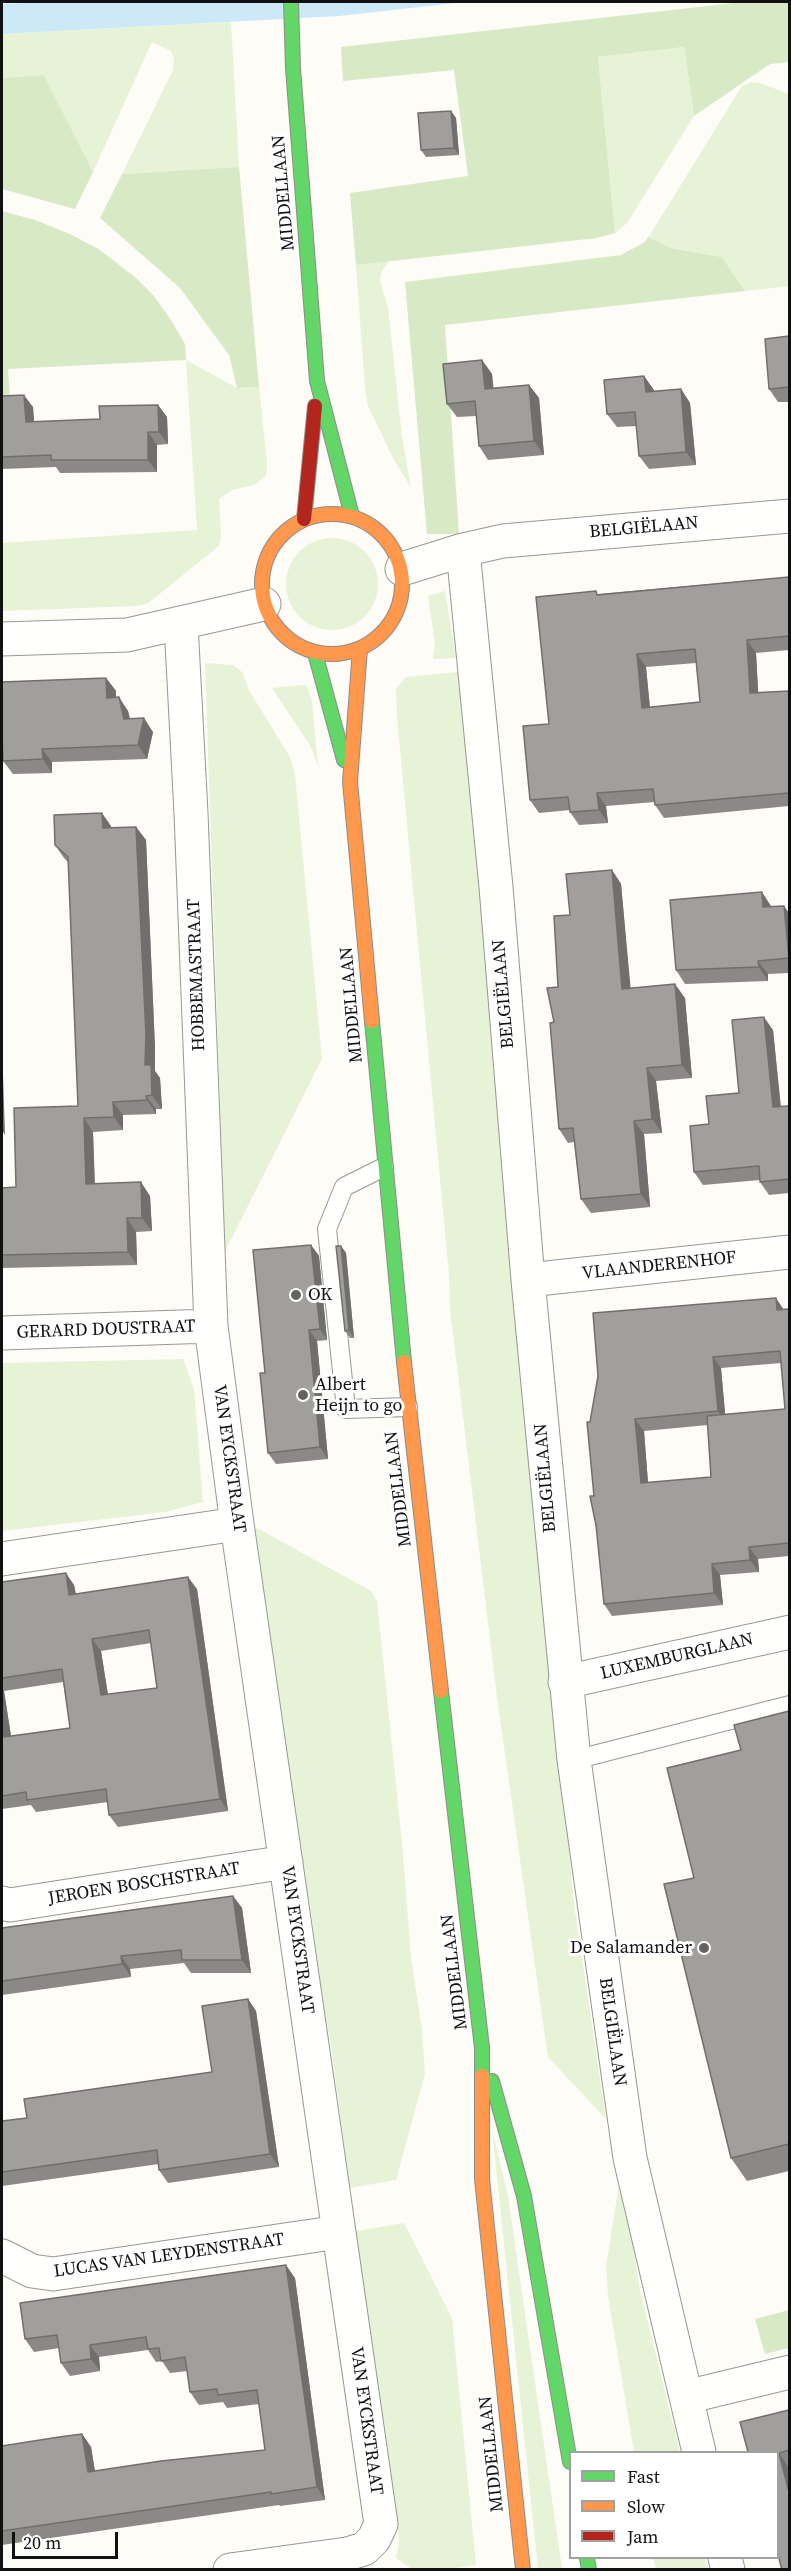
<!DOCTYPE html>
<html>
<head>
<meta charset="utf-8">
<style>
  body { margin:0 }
  #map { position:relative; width:791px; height:2571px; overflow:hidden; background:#fdfcf7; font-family:"Source Serif 4",serif }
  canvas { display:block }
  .frame { position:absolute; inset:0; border:3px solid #111; pointer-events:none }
  .legend { position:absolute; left:569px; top:2451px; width:210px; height:108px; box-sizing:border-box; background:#fff; border:2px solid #a0a0a0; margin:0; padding:8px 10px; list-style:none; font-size:18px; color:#111 }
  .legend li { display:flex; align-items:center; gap:12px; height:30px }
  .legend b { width:30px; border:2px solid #a0a0a0 }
  .scale { position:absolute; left:12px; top:2532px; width:106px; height:27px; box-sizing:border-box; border:3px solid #111; border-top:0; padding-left:8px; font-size:18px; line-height:21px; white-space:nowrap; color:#111; -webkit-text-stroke:4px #fff; paint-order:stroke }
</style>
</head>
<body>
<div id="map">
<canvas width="791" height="2571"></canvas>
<div class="frame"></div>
<ul class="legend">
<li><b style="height:8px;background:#63d668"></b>Fast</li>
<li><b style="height:8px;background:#ff974d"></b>Slow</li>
<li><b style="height:8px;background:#b3261e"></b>Jam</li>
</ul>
<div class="scale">20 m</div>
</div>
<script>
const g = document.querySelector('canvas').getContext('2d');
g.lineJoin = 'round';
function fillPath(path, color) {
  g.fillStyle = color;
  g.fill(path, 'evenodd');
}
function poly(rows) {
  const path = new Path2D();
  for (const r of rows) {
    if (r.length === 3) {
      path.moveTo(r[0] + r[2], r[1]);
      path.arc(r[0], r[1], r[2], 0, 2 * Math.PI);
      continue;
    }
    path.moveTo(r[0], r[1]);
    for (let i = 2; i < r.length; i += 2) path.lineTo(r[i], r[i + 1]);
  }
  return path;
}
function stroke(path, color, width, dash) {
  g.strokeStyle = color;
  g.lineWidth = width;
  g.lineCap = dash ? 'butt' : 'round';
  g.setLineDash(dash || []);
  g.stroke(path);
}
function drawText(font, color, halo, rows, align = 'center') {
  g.font = font + ' "Source Serif 4",serif';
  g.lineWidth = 6;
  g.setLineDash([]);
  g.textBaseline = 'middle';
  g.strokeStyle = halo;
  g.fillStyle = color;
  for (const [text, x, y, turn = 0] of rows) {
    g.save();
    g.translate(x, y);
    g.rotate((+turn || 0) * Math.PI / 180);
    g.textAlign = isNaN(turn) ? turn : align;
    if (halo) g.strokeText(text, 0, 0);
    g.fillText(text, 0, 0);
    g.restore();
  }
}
fillPath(poly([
  [231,22,239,167,122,174,173,70,174,59,171,51,152,42,93,172,44,75,2,78,2,34],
  [684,47,694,116,627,223,615,233,598,57],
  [751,82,760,83,789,94,789,286,745,291,722,257,670,248,648,238,742,86],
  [389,260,381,273,380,280,388,308,402,437,411,488,393,458,368,406,365,388,356,265],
  [186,360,237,388,259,387,267,463,266,476,254,485,232,490,219,499,221,536,219,546,147,604,136,606,2,611,2,543,197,530],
  [332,584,46],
  [445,591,456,658,433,659,435,644,428,596],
  [205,663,233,665,242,672,250,692,290,757,295,775,322,1059,225,1251],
  [458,672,469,745,554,1704,575,1911,606,2119,548,2057,497,1697,450,1309,449,1275,397,717,396,689,406,677],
  [306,685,312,701,318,766,311,747,272,688],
  [183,1359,194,1389,203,1502,165,1512,2,1531,2,1363],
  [255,1527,371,1591,377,1601,402,1843,411,1957,422,2030,425,2074,396,2180,350,2188,330,2039,322,1998,317,1988,318,1965,310,1905,302,1870],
  [492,2129,508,2196,562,2569,538,2569],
  [619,2185,630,2225,640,2291,680,2452,634,2452,608,2296,606,2266],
  [404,2223,452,2318,476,2565,446,2569,412,2569,396,2558,399,2541,397,2515,381,2426,356,2231],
  [653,2558,705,2558,708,2569,656,2569]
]), '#e7f3d7');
fillPath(poly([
  [743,2,789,2,789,62,770,64,694,116,684,47,598,57,615,233,597,238,356,265,350,193,468,176,454,70,343,81,341,47],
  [44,75,93,172,75,209,2,189,2,78],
  [239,167,259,387,237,388,229,355,180,288,100,218,122,174],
  [2,211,35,220,70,234,100,250,136,278,154,296,171,320,185,344,186,360,8,369,11,413,2,414],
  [648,237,670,248,722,257,745,291,445,325,459,534,427,534,405,282,621,255,645,242],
  [789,2310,789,2348,765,2354,755,2319]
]), '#d8eac5');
fillPath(poly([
  [38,2,465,2,339,16,2,34,2,4]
]), '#cde8f7');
const lane = poly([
  [384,1167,344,1187,327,1229,346,1409,408,1407],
  [574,1760,790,1705]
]);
const street = poly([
  [402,569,463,550],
  [181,624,191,813,211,1326,237,1524,381,2524,374,2539,364,2549,347,2554,230,2570],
  [2,639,127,635,264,604],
  [528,1280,790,1252],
  [2,1333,211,1326],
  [2,1559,237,1524],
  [565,1682,790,1632],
  [2,1903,10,1905,286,1862],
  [2,2256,32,2271,53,2274,339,2232],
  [686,2397,790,2372],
  [699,2452,630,2158,574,1760,528,1280,496,887,463,550,503,541,790,516],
  [725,2558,728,2570]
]);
const fast = poly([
  [291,2,293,68,317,381,352,516],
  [315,653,344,760],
  [372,1021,404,1362],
  [441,1691,482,2048,482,2076],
  [492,2081,524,2196,570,2462],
  [587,2558,589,2570]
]);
const slow = poly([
  [332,584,70],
  [360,649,350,782,372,1021],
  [404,1362,441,1691],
  [482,2076,482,2179,523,2570]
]);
const jam = poly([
  [304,519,315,406]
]);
stroke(lane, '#979795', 20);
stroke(street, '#979795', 35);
stroke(fast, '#8e8d8b', 16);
stroke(slow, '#8e8d8b', 16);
stroke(jam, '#8e8d8b', 16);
stroke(lane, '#fffffe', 18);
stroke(street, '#fffffe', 33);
stroke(fast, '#63d668', 14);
stroke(slow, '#ff974d', 14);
stroke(jam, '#b3261e', 14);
fillPath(poly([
  [451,111,456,118,459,155,426,157,421,150],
  [789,336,789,402,778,402,769,389],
  [482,360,492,374,493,388,529,385,539,398,544,455,488,460,479,446,476,416,457,417,447,404],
  [644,376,654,391,681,389,690,403,696,465,649,469,639,456,637,426,617,427,607,414],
  [2,396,33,407,34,422,100,419,158,405,167,417,168,444,157,445,157,472,60,473,56,467,2,469],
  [789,577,789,650,756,653,758,693,789,691,789,806,664,818,655,805,655,802,606,806,608,823,579,825,570,812,570,810,539,813,530,800,549,724,598,594],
  [696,663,700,702,650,707,646,667],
  [106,678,116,691,116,697,128,711,130,719,153,732,147,759,52,762,52,773,13,774,3,761,3,746,2,746,2,682],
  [111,826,111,828,136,827,146,840,155,1048,155,1071,160,1078,162,1109,156,1109,156,1114,123,1115,123,1130,93,1132,95,1184,150,1196,152,1231,136,1232,137,1265,2,1268,2,1188,16,1187,78,1106,68,862,64,858,55,845],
  [612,870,621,884,630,988,685,998,692,1078,656,1081,662,1133,644,1134,650,1207,591,1213,581,1199,574,1142,568,1143,559,1129,554,1022,570,915],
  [771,906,771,907,789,913,789,973,768,974,768,981,685,984,676,970],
  [773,1030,781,1107,789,1106,789,1193,769,1195,760,1182,760,1180,703,1185,694,1172,739,1093],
  [311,1245,319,1256,327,1340,317,1341,328,1459,276,1464,268,1453,265,1373],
  [341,1246,346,1253,354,1338,350,1338,345,1331],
  [784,1309,789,1309,789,1556,758,1559,759,1572,720,1575,723,1605,612,1616,604,1604,590,1422],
  [781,1363,785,1409,725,1414,721,1368],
  [708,1425,711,1477,648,1483,644,1431],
  [2,1582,74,1585,76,1594,197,1589,228,1811,118,1827,109,1815,108,1802,36,1812,31,1805,2,1809],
  [151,1643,157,1688,108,1695,101,1651],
  [63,1682,70,1728,11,1736,4,1691],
  [789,1711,789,2171,747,2181,731,2158,694,1878,741,1750],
  [233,1896,242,1908,251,1973,191,1973,184,1963,130,1969,131,1977,2,1995,2,1928],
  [248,1999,256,2011,279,2167,168,2183,159,2170,159,2164,2,2186,2,2121,27,2118,212,2072],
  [295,2278,325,2500,280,2506,279,2505,2,2545,2,2446,82,2434,91,2447,95,2471,265,2450,259,2404,227,2408,223,2402,199,2405,190,2392,187,2371,170,2373,162,2361,156,2362,148,2350,99,2357,100,2371,70,2376,61,2363,59,2348,34,2352,25,2339],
  [789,2410,789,2466,788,2466,777,2452]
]), '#8a8986');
fillPath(poly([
  [451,111,456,118,459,155,454,148],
  [482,360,492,374,495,402,485,389],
  [644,376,654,390,655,406,646,392],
  [529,385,539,398,544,455,534,441],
  [681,389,690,403,696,465,686,452],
  [24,395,33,407,35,434,26,422],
  [158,405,167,417,168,444,159,432],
  [148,432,157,445,157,472,148,460],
  [747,640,756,653,759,706,750,693],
  [637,654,646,667,651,721,642,708],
  [106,678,116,691,116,711,107,698],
  [119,697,128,711,133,733,124,719],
  [144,718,153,732,147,759,138,745],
  [42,749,52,762,52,773,43,759],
  [597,793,606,806,608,823,599,810],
  [102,813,111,826,112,842,103,828],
  [136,827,146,840,155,1048,155,1071,160,1078,162,1109,152,1095,145,1065],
  [612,870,621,884,632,1003,622,989],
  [762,892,771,906,773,921,763,907],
  [784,906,789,913,789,958],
  [758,961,768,974,768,981,759,967],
  [675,984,685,998,692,1078,682,1065],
  [764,1017,773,1030,782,1121,773,1107],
  [2,1045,5,1135,2,1130],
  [647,1068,656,1081,662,1133,652,1119],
  [146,1096,156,1109,156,1114,147,1100],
  [113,1102,123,1115,123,1130,114,1117],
  [84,1118,93,1132,95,1198,86,1184],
  [634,1121,644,1134,650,1207,641,1194],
  [141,1182,150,1196,152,1231,142,1218],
  [127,1218,136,1232,137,1265,128,1252],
  [311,1245,319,1256,327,1340,320,1329],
  [341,1246,346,1253,354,1338,349,1330],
  [776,1298,784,1310,777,1310],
  [309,1330,317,1341,328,1459,320,1447],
  [713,1357,721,1368,726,1423,718,1411],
  [635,1419,644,1431,649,1495,641,1483],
  [749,1547,758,1559,759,1572,750,1560],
  [712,1564,720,1575,723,1605,714,1593],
  [66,1573,74,1585,78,1607,69,1595],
  [188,1577,197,1589,228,1811,220,1799],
  [92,1639,101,1651,110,1708,101,1695],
  [2,1687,4,1691,13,1749,4,1737,2,1718],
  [233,1896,242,1908,251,1973,242,1960],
  [121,1956,130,1969,131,1977,122,1964],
  [248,1999,256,2011,279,2167,270,2154],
  [286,2265,295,2278,325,2500,317,2487],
  [90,2345,99,2357,100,2371,91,2359],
  [82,2434,91,2447,97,2485,88,2472],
  [779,2453,788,2466,789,2471,789,2492]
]), '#716f6d');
const building = poly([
  [451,111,454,148,421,150,418,113,451,111],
  [789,336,789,387,769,389,765,339,789,336],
  [482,360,485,389,529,385,534,441,479,446,475,401,447,404,443,364,482,360],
  [644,376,646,392,681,389,686,452,639,456,635,412,607,414,604,380,644,376],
  [24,395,26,422,100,419,99,406,158,405,159,432,148,432,148,460,51,460,51,455,2,457,2,396,24,395],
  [789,577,789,636,747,640,750,693,789,691,789,793,655,805,653,789,597,793,599,810,570,812,568,797,530,800,523,726,549,724,536,597,596,591,597,595,789,577],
  [695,649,700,702,642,708,637,654,695,649],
  [106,678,107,698,119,697,124,719,144,718,138,745,42,749,43,759,3,761,2,732,2,682,106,678],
  [102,813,103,828,136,827,146,1035,145,1065,151,1065,152,1095,146,1096,147,1100,113,1102,114,1117,84,1118,86,1184,141,1182,142,1218,127,1218,128,1252,2,1255,2,1188,16,1187,14,1108,78,1106,68,857,55,845,54,815,102,813],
  [612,870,622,989,675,984,682,1065,647,1068,652,1119,634,1121,641,1194,581,1199,573,1128,559,1129,550,1023,554,1022,547,988,558,987,554,916,570,915,566,874,612,870],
  [762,892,763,907,784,906,789,958,758,961,759,967,676,970,670,900,762,892],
  [764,1017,773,1107,789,1106,789,1179,760,1182,759,1166,694,1172,690,1126,709,1124,706,1096,739,1093,732,1020,764,1017],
  [311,1245,320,1329,309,1330,320,1447,268,1453,260,1373,265,1373,253,1250,311,1245],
  [336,1246,341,1246,349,1330,345,1331,336,1246],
  [776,1298,777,1310,789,1309,789,1543,749,1547,750,1560,712,1564,714,1593,604,1604,596,1525,590,1496,594,1496,587,1422,590,1422,598,1376,593,1313,776,1298],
  [780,1351,785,1409,707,1416,711,1477,641,1483,635,1419,718,1411,713,1357,780,1351],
  [66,1573,69,1595,188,1577,220,1799,109,1815,106,1789,27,1800,26,1792,2,1796,2,1718,4,1737,70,1728,62,1669,2,1678,2,1582,66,1573],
  [149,1630,157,1688,101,1695,92,1639,149,1630],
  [789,1711,789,2144,731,2158,664,1884,694,1878,667,1768,741,1750,734,1725,789,1711],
  [233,1896,242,1960,182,1960,181,1950,121,1956,122,1964,2,1981,2,1928,233,1896],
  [248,1999,270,2154,159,2170,157,2150,2,2172,2,2121,27,2118,24,2099,212,2072,202,2006,248,1999],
  [286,2265,317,2487,271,2494,271,2492,2,2531,2,2446,59,2437,82,2434,88,2472,161,2461,265,2450,257,2390,218,2395,217,2389,190,2392,185,2357,161,2361,159,2348,148,2349,146,2337,90,2345,91,2359,61,2363,57,2335,25,2339,20,2303,286,2265],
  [789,2410,789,2450,779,2453,789,2492,789,2570,782,2570,777,2551,777,2452,748,2452,740,2422,789,2410]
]);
fillPath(building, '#a19f9c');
stroke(building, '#716f6d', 1.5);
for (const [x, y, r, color] of [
  [296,1295,6,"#646362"],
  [303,1395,6,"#646362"],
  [704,1948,6,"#646362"]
]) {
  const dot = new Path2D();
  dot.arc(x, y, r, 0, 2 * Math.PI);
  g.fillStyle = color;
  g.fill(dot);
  stroke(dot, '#fff', 2);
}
drawText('18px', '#111', '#fff', [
  ["MIDDELLAAN",284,193,-95],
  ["BELGIËLAAN",644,528,-5],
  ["HOBBEMASTRAAT",197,975,-92],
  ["BELGIËLAAN",504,994,-95],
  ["MIDDELLAAN",352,1005,-95],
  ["VLAANDERENHOF",659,1266,-6],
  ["GERARD DOUSTRAAT",106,1330,-2],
  ["VAN EYCKSTRAAT",229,1459,82],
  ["BELGIËLAAN",546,1478,-95],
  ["MIDDELLAAN",399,1489,-97],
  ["LUXEMBURGLAAN",677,1657,-13],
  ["JEROEN BOSCHSTRAAT",144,1884,-9],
  ["VAN EYCKSTRAAT",297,1940,82],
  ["MIDDELLAAN",455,1972,-97],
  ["BELGIËLAAN",612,2032,82],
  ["LUCAS VAN LEYDENSTRAAT",169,2256,-8],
  ["VAN EYCKSTRAAT",366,2421,82],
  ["MIDDELLAAN",492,2454,-96]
]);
drawText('18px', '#111', '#fff', [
  ["OK",308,1295],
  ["Albert",315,1385],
  ["Heijn to go",315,1406],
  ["De Salamander",692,1948,"right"]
], 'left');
</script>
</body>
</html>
